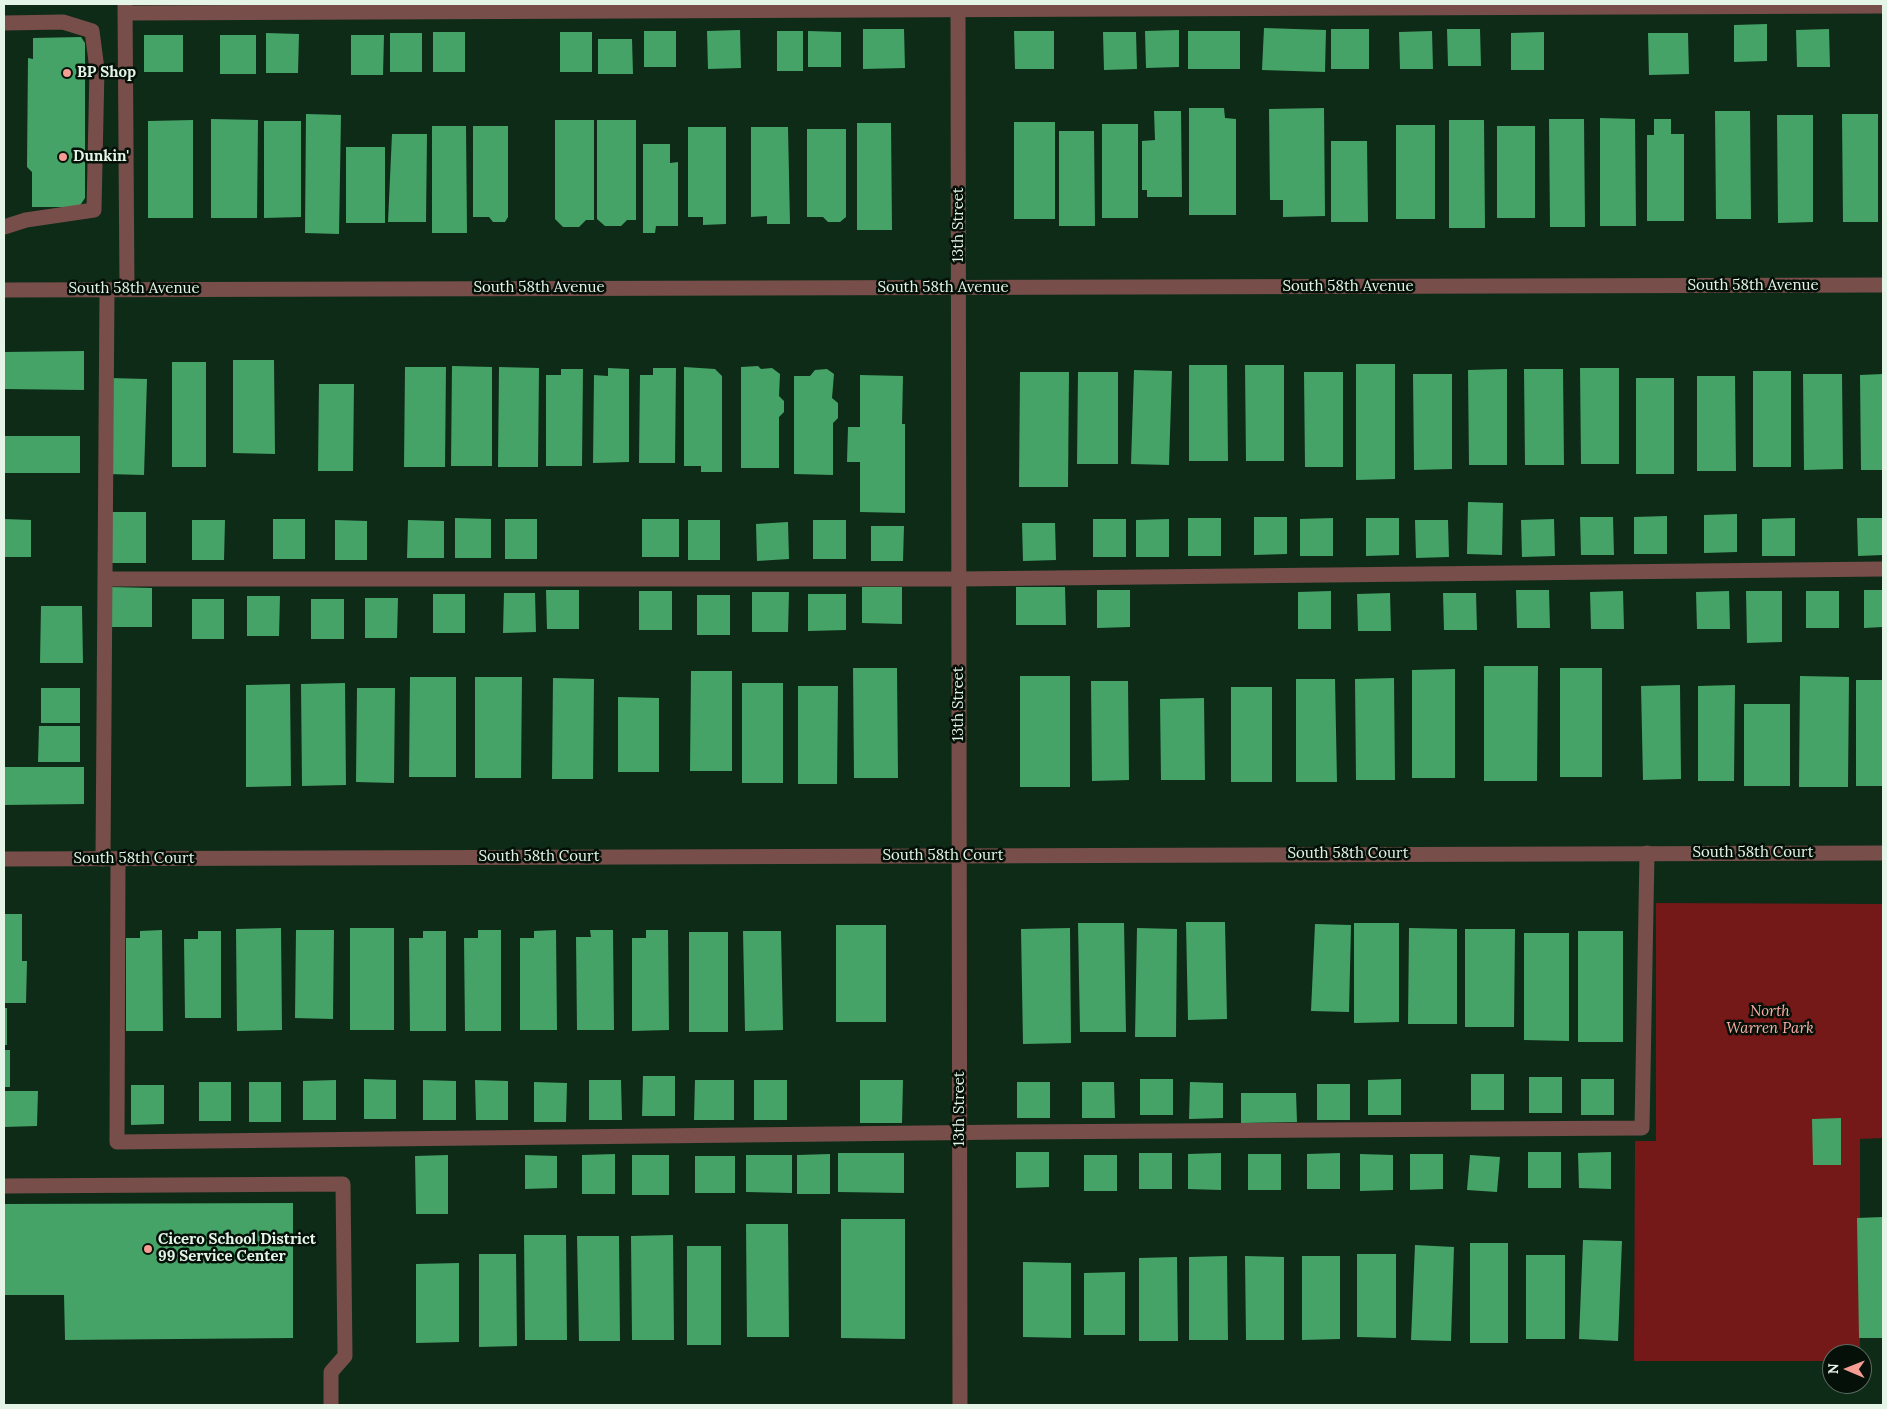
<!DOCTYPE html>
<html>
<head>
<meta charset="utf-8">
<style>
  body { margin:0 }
  #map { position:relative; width:1887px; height:1409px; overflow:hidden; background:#0e2b18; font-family:Lora,serif }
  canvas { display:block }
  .frame { position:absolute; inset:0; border:5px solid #e4f5e8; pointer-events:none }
  .north { position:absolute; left:1822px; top:1344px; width:50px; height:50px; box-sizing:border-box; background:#051108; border:1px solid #5e6c62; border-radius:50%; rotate:271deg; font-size:14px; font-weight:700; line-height:20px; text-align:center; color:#e4f5e8 }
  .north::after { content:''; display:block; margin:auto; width:18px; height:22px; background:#f59c93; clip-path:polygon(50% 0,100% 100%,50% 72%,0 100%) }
</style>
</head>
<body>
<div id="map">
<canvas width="1887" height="1409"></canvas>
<div class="frame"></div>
<div class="north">N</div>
</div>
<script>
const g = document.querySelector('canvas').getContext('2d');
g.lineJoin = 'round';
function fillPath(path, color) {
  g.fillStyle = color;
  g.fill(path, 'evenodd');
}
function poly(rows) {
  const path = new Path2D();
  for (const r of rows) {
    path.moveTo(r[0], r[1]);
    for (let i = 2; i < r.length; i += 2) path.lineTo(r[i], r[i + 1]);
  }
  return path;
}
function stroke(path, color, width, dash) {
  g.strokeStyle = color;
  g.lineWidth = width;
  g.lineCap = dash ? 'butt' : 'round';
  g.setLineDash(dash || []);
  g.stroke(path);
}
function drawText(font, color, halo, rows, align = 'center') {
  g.font = font + ' Lora,serif';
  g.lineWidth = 5;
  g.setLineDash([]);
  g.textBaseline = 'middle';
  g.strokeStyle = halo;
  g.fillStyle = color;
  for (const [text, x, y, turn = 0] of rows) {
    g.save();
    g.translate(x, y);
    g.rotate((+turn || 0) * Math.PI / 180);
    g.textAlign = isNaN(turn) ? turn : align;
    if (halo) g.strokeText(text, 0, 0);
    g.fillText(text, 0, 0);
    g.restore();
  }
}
fillPath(poly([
  [1656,903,1883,904,1883,1138,1860,1139,1860,1354,1832,1354,1832,1361,1634,1361,1635,1141,1656,1141]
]), '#741818');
fillPath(poly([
  [1767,24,1767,61,1734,62,1734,25],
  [1264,28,1326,30,1325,72,1262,70],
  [863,29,904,29,905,68,863,69],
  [1331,29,1369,29,1369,69,1331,69],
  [1447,29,1480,29,1481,66,1448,66],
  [1829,29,1830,67,1797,67,1796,30],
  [740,30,741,68,708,69,707,31],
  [1179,30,1179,67,1146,68,1145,31],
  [644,31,676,31,676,67,644,67],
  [777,31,803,31,803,71,777,71],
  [808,31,841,32,841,67,808,67],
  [1014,31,1054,31,1054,69,1015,69],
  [1188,31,1240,31,1240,69,1188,69],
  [1432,31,1433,69,1400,69,1399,32],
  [433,32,465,32,465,72,433,72],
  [560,32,592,32,592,72,560,72],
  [1103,32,1136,32,1137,69,1104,70],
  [1544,32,1544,70,1511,70,1511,33],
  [266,33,299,34,298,73,266,73],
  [390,33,422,33,422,72,390,72],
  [1648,33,1688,33,1689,74,1649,75],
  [144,35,183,35,183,72,144,72],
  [220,35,256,35,256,74,220,74],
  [351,35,384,35,383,75,351,75],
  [81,37,85,43,85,198,79,207,32,207,32,172,27,167,28,58,33,59,33,38],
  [598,39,632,39,633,74,598,74],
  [1189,108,1224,108,1225,118,1236,119,1236,215,1189,215],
  [1324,108,1325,216,1283,217,1283,200,1270,200,1269,109],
  [1154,111,1181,111,1182,197,1147,197,1147,190,1142,190,1142,141,1155,140],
  [1715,111,1750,111,1751,219,1716,219],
  [306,114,341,115,339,234,305,233],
  [1842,114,1878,114,1878,222,1843,222],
  [1777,115,1813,115,1813,222,1778,223],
  [1600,118,1635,119,1636,226,1600,226],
  [211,119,258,120,257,218,211,218],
  [1549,119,1584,119,1585,227,1550,227],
  [1654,119,1671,119,1671,134,1684,134,1684,221,1647,221,1647,135,1654,135],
  [193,120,193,218,148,218,148,121],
  [555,120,594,120,594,220,586,220,579,227,563,227,555,219],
  [597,120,636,120,636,220,627,220,621,226,605,226,597,219],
  [1449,120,1484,120,1485,228,1449,228],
  [264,121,301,121,301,217,264,218],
  [1014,122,1055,122,1055,219,1014,219],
  [857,123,891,123,892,230,857,230],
  [1102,124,1138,124,1138,218,1102,218],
  [1396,125,1435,125,1435,219,1396,219],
  [432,126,466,126,467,233,432,233],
  [473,126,508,126,508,217,505,222,493,222,489,217,473,217],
  [1497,126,1535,126,1535,218,1497,218],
  [688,127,726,127,726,224,703,225,703,217,688,217],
  [751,127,788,127,790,224,767,224,767,216,751,217],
  [807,129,846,129,846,217,840,222,828,222,823,217,807,217],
  [1059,131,1094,131,1095,226,1059,226],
  [392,134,427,134,426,222,388,222],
  [1331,141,1367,141,1368,222,1331,222],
  [643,144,670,144,670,163,678,162,678,226,656,226,655,233,643,233],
  [346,147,385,147,385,223,346,223],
  [84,351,84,390,4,389,4,352],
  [233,360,274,360,275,454,233,453],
  [172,362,206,362,206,467,172,467],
  [1356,364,1395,364,1395,479,1356,480],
  [1189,365,1227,365,1228,461,1189,461],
  [1245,365,1284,365,1284,461,1246,461],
  [452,366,492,367,492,466,451,466],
  [758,366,761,369,772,368,780,374,779,396,784,401,784,412,779,417,779,468,741,468,741,367],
  [405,367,446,367,445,467,404,467],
  [499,367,539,368,538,467,498,467],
  [684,367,715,369,722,376,722,472,701,472,701,466,684,466],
  [608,368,629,369,629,462,593,463,594,375,608,376],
  [653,368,676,368,675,463,639,463,640,375,653,375],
  [1580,368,1619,368,1619,464,1581,464],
  [561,369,583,369,582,466,546,466,546,375,561,375],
  [827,369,834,374,832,398,838,403,838,418,833,423,833,475,794,474,794,376,810,376,815,370],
  [1507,369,1507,465,1469,465,1468,370],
  [1524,369,1563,369,1564,465,1525,465],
  [1134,370,1172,371,1169,465,1131,464],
  [1753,371,1791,371,1791,467,1753,467],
  [1020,372,1069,372,1068,487,1019,487],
  [1078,372,1118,372,1118,464,1077,464],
  [1304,372,1343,372,1343,467,1305,467],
  [1413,374,1452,374,1452,469,1414,470],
  [1803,374,1842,374,1843,469,1804,470],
  [1883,374,1883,470,1861,470,1860,375],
  [860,375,903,376,902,424,905,424,905,513,860,512,860,462,847,462,848,427,860,427],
  [1697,376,1735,376,1736,471,1697,471],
  [110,378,147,379,144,475,107,474],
  [1636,378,1674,378,1674,474,1636,474],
  [319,384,354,384,353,471,318,471],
  [4,436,80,436,80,473,4,473],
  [1468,502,1503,503,1502,555,1467,554],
  [108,512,146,512,146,563,108,563],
  [1737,514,1737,552,1704,553,1704,515],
  [1667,516,1667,554,1634,554,1634,517],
  [1254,517,1287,517,1287,554,1254,555],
  [1580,517,1613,517,1614,555,1581,555],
  [455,518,491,519,491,558,455,558],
  [1188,518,1221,518,1221,556,1188,556],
  [1333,518,1333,556,1300,556,1300,519],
  [1366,518,1399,518,1399,555,1366,556],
  [1795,518,1795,556,1762,556,1762,519],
  [1857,518,1883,518,1883,555,1858,556],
  [4,519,31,520,31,557,4,557],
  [273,519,305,519,305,559,273,559],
  [505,519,537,519,537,559,505,559],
  [642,519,679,519,679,557,642,557],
  [1093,519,1126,519,1126,557,1093,557],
  [1169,519,1169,557,1136,557,1136,520],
  [1554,519,1555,556,1522,557,1521,520],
  [192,520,225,520,224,560,192,560],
  [335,520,367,521,367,560,335,560],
  [408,520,444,521,444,558,407,558],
  [688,520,720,520,720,560,688,560],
  [813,520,846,520,846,559,813,559],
  [1415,520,1448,520,1449,557,1416,558],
  [788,522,789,559,757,561,756,524],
  [1022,523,1055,523,1056,560,1023,561],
  [871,526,904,526,903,561,871,561],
  [110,587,152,588,152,627,109,627],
  [862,587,902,587,902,624,862,623],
  [1016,587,1065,587,1066,625,1016,625],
  [546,590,579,590,579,629,547,629],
  [1097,590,1130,590,1130,627,1097,628],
  [1516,590,1549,590,1550,628,1517,628],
  [1864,590,1883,590,1883,627,1864,628],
  [639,591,672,591,672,630,639,630],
  [1331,591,1331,629,1298,629,1298,592],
  [1623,591,1624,629,1591,629,1590,592],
  [1729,591,1730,629,1697,629,1696,592],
  [1746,591,1782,591,1782,642,1747,643],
  [1806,591,1839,591,1839,628,1806,628],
  [752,592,789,592,788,632,752,632],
  [504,593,535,593,536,632,503,633],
  [1390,593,1391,631,1358,631,1357,594],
  [1443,593,1476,593,1477,630,1444,630],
  [433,594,465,594,465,633,433,633],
  [808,594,846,594,846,630,808,631],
  [697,595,730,595,730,635,697,635],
  [247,596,280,596,279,636,247,636],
  [365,598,398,598,397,638,365,638],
  [192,599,224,599,224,639,192,639],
  [311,599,344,599,344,639,311,639],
  [41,606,82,606,83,663,40,663],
  [1484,666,1538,666,1537,781,1484,781],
  [853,668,897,668,898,778,854,778],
  [1560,668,1602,668,1602,777,1560,777],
  [1455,669,1455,778,1412,778,1412,670],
  [691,671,732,671,732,771,690,771],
  [1020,676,1070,676,1070,787,1020,787],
  [1800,676,1849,677,1848,787,1799,787],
  [410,677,456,677,456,777,409,777],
  [475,677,522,677,521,778,475,778],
  [553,678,594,679,593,779,552,779],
  [1394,678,1395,780,1356,780,1355,679],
  [1296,679,1335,679,1337,782,1296,782],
  [1856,680,1883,680,1883,786,1856,786],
  [1091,681,1128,681,1129,780,1092,781],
  [345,683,346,785,302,786,301,684],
  [742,683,783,683,783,783,742,783],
  [290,684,291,786,246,787,246,685],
  [1680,685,1681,779,1643,780,1641,686],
  [1735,685,1734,781,1698,781,1698,686],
  [798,686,838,686,837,784,798,784],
  [1231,687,1272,687,1272,782,1231,782],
  [41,688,80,688,80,723,41,723],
  [357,688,395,688,394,783,356,782],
  [618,697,659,698,659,772,618,772],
  [1204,698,1205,780,1161,780,1160,699],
  [1744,704,1790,704,1790,786,1744,786],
  [39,726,80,726,80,762,38,762],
  [4,767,84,767,84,804,4,805],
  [4,914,22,914,22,961,27,961,26,1003,4,1003],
  [1186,922,1225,922,1227,1019,1188,1020],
  [1078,923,1124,923,1126,1032,1080,1032],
  [1354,923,1399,923,1399,1022,1354,1023],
  [1315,924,1351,925,1349,1012,1311,1011],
  [836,925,886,925,886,1022,836,1022],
  [281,928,282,1030,237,1031,236,929],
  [350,928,394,928,394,1030,350,1030],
  [1070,928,1071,1043,1023,1044,1021,929],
  [1137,928,1177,929,1176,1037,1135,1037],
  [1409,928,1457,929,1457,1024,1408,1024],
  [1465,929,1515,929,1514,1027,1465,1027],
  [162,930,163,1031,126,1031,126,938,140,938,140,931],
  [296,930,334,930,333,1019,295,1018],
  [478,930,501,930,501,1031,465,1031,464,938,478,938],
  [556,930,557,1030,520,1030,520,938,534,938,534,931],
  [590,930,613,930,614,1030,577,1030,576,937,591,937],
  [646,930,668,930,669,1030,632,1031,632,938,646,938],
  [198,931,221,931,221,1018,185,1018,184,939,198,939],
  [423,931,446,931,446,1031,410,1031,409,938,423,938],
  [743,931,781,931,783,1030,745,1031],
  [1578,931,1623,931,1623,1042,1578,1042],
  [689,932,728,932,728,1032,689,1032],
  [1524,933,1569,933,1569,1041,1524,1040],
  [4,1008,7,1008,7,1045,4,1045],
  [4,1050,10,1050,10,1087,4,1087],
  [1471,1074,1504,1074,1504,1110,1471,1110],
  [643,1076,675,1076,675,1116,642,1116],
  [1529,1077,1562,1077,1562,1113,1529,1113],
  [364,1079,396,1080,396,1119,364,1119],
  [1140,1079,1173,1079,1173,1115,1140,1115],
  [1401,1079,1401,1115,1368,1115,1368,1080],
  [1581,1079,1614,1079,1614,1115,1581,1115],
  [336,1080,336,1120,303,1120,303,1081],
  [423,1080,456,1081,456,1120,423,1120],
  [475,1080,508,1081,508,1120,476,1120],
  [589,1080,621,1080,622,1120,589,1120],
  [695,1080,734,1080,734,1120,694,1120],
  [754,1080,787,1080,787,1120,754,1120],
  [860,1080,903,1080,902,1123,860,1123],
  [199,1082,231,1082,231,1121,199,1121],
  [249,1082,281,1082,281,1122,249,1122],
  [534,1082,567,1083,566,1122,534,1122],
  [1017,1082,1050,1082,1050,1118,1017,1118],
  [1082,1082,1114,1082,1115,1118,1082,1118],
  [1190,1082,1223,1083,1223,1118,1189,1119],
  [1317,1084,1350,1084,1350,1120,1317,1120],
  [131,1085,164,1085,164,1124,131,1125],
  [4,1091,38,1091,37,1126,4,1127],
  [1241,1093,1296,1093,1297,1122,1241,1123],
  [1841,1118,1841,1165,1813,1165,1812,1119],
  [1016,1152,1049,1152,1049,1187,1016,1188],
  [1528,1152,1561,1152,1561,1188,1528,1188],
  [1611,1152,1611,1189,1579,1188,1578,1153],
  [838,1153,904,1153,904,1193,838,1192],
  [1139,1153,1172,1153,1172,1189,1139,1189],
  [1221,1153,1221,1190,1188,1189,1188,1154],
  [1340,1153,1340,1189,1307,1189,1307,1154],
  [615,1154,615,1194,582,1194,582,1155],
  [830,1154,830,1194,797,1194,797,1155],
  [1248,1154,1281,1154,1281,1190,1248,1190],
  [1360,1154,1393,1155,1393,1190,1360,1191],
  [1410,1154,1443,1154,1443,1189,1410,1190],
  [448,1155,448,1214,416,1214,415,1156],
  [525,1155,557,1156,557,1188,525,1189],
  [632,1155,669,1155,669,1195,632,1195],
  [746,1155,792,1155,792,1193,746,1192],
  [1084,1155,1117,1155,1117,1191,1084,1191],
  [1470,1155,1500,1157,1497,1192,1467,1190],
  [695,1156,735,1156,735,1193,695,1193],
  [293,1203,293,1338,65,1340,64,1295,4,1295,4,1204],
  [1883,1217,1883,1338,1859,1338,1857,1218],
  [841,1219,905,1219,905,1339,841,1338],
  [746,1224,788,1224,789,1337,747,1337],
  [524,1235,566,1235,567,1340,525,1340],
  [673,1235,674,1340,632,1340,631,1236],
  [577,1236,619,1236,620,1341,579,1341],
  [1583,1240,1622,1241,1618,1341,1579,1339],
  [1470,1243,1508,1243,1508,1343,1470,1343],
  [1415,1245,1454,1247,1451,1341,1411,1340],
  [687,1246,721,1246,721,1345,687,1345],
  [479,1254,516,1254,517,1346,479,1347],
  [1357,1254,1396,1254,1396,1338,1357,1337],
  [1526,1255,1565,1255,1565,1339,1526,1339],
  [1227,1256,1228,1340,1189,1340,1189,1257],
  [1245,1256,1284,1257,1284,1340,1246,1340],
  [1302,1256,1340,1256,1340,1339,1302,1340],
  [1177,1257,1178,1341,1139,1341,1139,1258],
  [1023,1262,1071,1263,1071,1338,1023,1337],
  [459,1263,459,1342,416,1343,416,1264],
  [1125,1272,1125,1335,1084,1335,1084,1273]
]), '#45a367');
stroke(poly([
  [125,4,127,289],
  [125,13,1883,6],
  [4,23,63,22,92,31,97,69,94,210,26,220,4,227],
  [105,579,959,579,1883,569],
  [103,859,107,290],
  [118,859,117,1142,1011,1132,1642,1128,1647,853],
  [4,1186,343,1184,345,1356,331,1372,331,1405]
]), '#774e49', 15);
stroke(poly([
  [958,4,960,1405],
  [4,290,1883,285],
  [4,859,1883,853]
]), '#774e49', 15);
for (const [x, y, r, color] of [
  [67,73,5,"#f59c93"],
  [63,157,5,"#f59c93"],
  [148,1249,5,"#f59c93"]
]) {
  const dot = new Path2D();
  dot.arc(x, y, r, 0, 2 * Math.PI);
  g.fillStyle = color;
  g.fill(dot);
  stroke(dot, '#051108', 2);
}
drawText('bold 15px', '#e4f5e8', '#051108', [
  ["BP Shop",77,73],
  ["Dunkin'",73,157],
  ["Cicero School District",158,1240],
  ["99 Service Center",158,1257]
], 'left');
drawText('15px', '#e4f5e8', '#051108', [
  ["13th Street",959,225,-90],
  ["South 58th Avenue",1753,286],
  ["South 58th Avenue",1348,287],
  ["South 58th Avenue",539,288],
  ["South 58th Avenue",943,288],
  ["South 58th Avenue",134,289],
  ["13th Street",959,704,-90],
  ["South 58th Court",1753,853],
  ["South 58th Court",1348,854],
  ["South 58th Court",943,856],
  ["South 58th Court",539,857],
  ["South 58th Court",134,859],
  ["13th Street",960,1109,-90]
]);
drawText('italic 15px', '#fbada5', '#051108', [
  ["North",1770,1012],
  ["Warren Park",1770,1029]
]);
</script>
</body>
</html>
